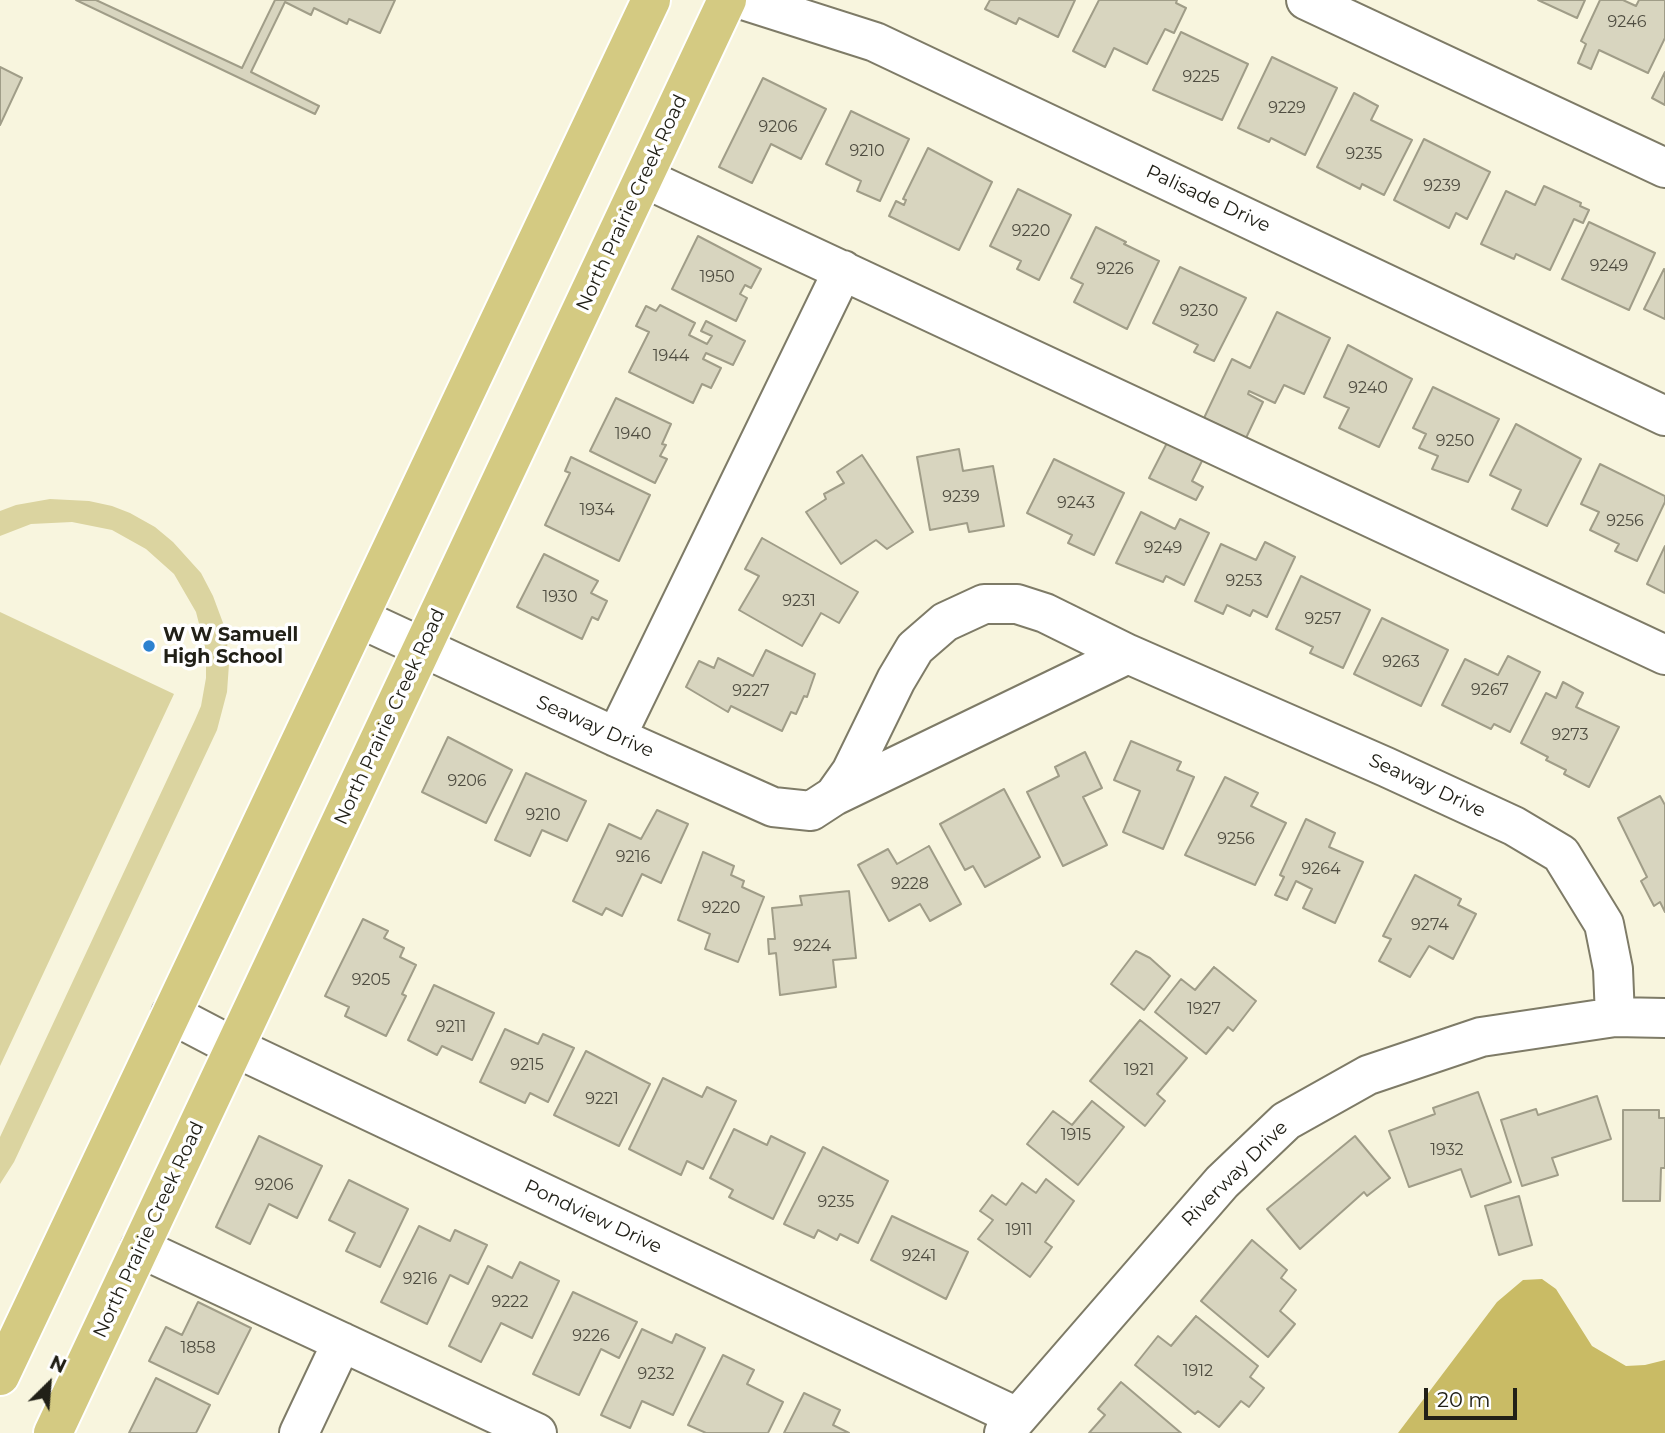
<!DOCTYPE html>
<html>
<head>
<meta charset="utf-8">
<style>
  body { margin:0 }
  #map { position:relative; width:1665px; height:1433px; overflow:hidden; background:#f8f5de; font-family:Montserrat,sans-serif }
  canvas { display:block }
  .north { position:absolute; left:14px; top:1349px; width:70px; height:70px; -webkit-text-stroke:5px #fff; paint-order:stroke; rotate:25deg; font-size:19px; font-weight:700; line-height:28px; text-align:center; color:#212017 }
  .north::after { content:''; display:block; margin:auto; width:24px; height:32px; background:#212017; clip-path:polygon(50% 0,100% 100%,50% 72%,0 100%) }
  .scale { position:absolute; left:1424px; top:1388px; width:93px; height:32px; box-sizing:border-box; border:4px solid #212017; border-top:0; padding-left:9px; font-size:21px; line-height:24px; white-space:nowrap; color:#212017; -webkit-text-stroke:5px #fff; paint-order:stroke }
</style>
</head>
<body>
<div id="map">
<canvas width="1665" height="1433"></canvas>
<div class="north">N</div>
<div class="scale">20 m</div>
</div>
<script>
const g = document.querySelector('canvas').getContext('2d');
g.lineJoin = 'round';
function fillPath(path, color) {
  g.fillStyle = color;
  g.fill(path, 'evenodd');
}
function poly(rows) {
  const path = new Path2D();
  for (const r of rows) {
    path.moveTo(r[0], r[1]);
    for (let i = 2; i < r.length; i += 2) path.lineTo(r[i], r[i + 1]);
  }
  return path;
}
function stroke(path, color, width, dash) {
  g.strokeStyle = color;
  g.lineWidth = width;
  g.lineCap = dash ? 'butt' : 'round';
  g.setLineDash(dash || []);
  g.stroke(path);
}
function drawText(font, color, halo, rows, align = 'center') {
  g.font = font + ' Montserrat,sans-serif';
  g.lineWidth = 7;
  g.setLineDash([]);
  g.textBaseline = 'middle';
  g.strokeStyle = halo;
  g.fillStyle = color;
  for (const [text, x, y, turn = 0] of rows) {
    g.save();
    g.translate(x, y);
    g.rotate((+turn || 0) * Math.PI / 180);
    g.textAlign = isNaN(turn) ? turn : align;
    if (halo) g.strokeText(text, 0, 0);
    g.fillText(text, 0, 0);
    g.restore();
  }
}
fillPath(poly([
  [50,499,89,501,112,506,130,513,155,527,173,542,201,573,213,596,226,631,229,664,227,692,217,730,14,1162,0,1184,0,1137,195,720,201,706,206,678,206,651,196,612,174,574,146,549,112,530,72,522,31,524,0,536,0,511,16,505],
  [0,612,174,694,0,1066]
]), '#dbd4a0');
fillPath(poly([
  [1542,1279,1556,1289,1592,1346,1626,1366,1645,1365,1665,1360,1665,1433,1398,1433,1497,1302,1523,1280]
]), '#c9bb65');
const building = poly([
  [76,0,96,0,242,68,275,0,395,0,380,33,349,19,347,24,314,8,311,15,285,2,251,72,319,106,315,114,76,0],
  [990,0,1075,0,1058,37,1019,18,1016,24,985,9,990,0],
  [1099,0,1177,0,1176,3,1186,8,1174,33,1165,29,1147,64,1114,48,1105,67,1073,51,1099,0],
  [1538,0,1585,0,1577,18,1538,0],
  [1600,0,1623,0,1636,6,1639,0,1665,0,1665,38,1648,73,1599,50,1591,69,1578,63,1586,44,1581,41,1600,0],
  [1181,32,1248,64,1222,120,1153,90,1181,32],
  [1272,57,1337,88,1305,155,1271,138,1269,142,1238,128,1272,57],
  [0,67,22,78,0,125,0,67],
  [1665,72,1665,105,1652,98,1665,72],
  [763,78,826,109,801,159,771,144,752,183,719,167,763,78],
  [1354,93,1378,106,1371,120,1412,140,1384,195,1362,184,1360,189,1317,167,1354,93],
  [851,111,909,139,880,201,857,191,861,181,826,164,851,111],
  [1424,139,1490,172,1467,219,1456,213,1449,228,1394,200,1424,139],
  [928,148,992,182,959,250,889,216,896,201,904,205,906,200,903,199,928,148],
  [1544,186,1581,203,1580,206,1589,210,1583,223,1574,219,1550,270,1516,254,1514,259,1481,244,1506,191,1535,205,1544,186],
  [1018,189,1071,215,1039,280,1017,269,1021,261,990,246,1018,189],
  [1589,222,1655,253,1629,310,1562,279,1589,222],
  [1096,227,1126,242,1124,244,1159,261,1127,329,1074,302,1083,284,1071,278,1096,227],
  [698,236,761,269,751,288,745,285,740,294,747,298,736,321,672,289,698,236],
  [1180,267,1246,298,1214,361,1194,352,1198,345,1153,323,1180,267],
  [1664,269,1665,270,1665,319,1644,309,1664,269],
  [660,305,695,323,689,335,707,344,712,336,701,331,706,321,745,341,733,365,706,353,703,359,721,368,711,388,702,384,693,403,629,372,649,332,636,326,646,306,656,311,660,305],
  [1277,312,1330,338,1304,394,1284,385,1275,403,1249,391,1248,394,1263,402,1246,438,1204,418,1232,359,1250,368,1277,312],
  [1348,345,1412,379,1379,447,1339,428,1349,408,1324,397,1348,345],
  [1433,387,1499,419,1468,482,1432,469,1438,456,1419,448,1426,434,1413,428,1433,387],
  [616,398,671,424,662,444,666,445,660,456,667,459,655,483,590,451,616,398],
  [1516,424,1581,459,1547,526,1512,509,1521,490,1490,475,1516,424],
  [1169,439,1204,457,1192,481,1203,487,1196,500,1149,478,1169,439],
  [959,449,963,471,993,466,1004,526,969,532,967,523,930,530,917,457,959,449],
  [862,455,913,532,887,549,876,540,841,564,806,512,826,499,824,494,844,483,837,472,862,455],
  [571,457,650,495,619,561,545,525,570,473,565,471,571,457],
  [1054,459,1124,493,1094,555,1068,543,1072,535,1027,513,1054,459],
  [1600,464,1665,496,1665,502,1637,561,1615,551,1619,544,1590,530,1599,512,1581,504,1600,464],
  [1141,512,1175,529,1180,519,1209,533,1184,585,1166,576,1163,582,1116,563,1141,512],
  [762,538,858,592,839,623,821,613,802,646,739,610,759,576,745,569,762,538],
  [1265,542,1295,557,1267,617,1253,610,1250,616,1227,605,1223,614,1195,601,1221,544,1256,560,1265,542],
  [1665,546,1665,593,1647,584,1665,546],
  [544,554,598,581,591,593,607,601,598,620,592,617,582,639,517,607,544,554],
  [1301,576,1370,610,1343,668,1310,653,1313,647,1276,629,1301,576],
  [1382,618,1448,650,1421,706,1354,674,1382,618],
  [766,650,815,674,807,697,804,696,796,714,791,712,782,731,731,706,728,712,686,687,699,661,714,668,718,658,753,676,766,650],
  [1508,656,1540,672,1510,732,1494,724,1491,729,1442,705,1465,659,1498,675,1508,656],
  [1563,682,1583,693,1576,707,1619,727,1589,787,1564,774,1566,770,1546,760,1548,757,1521,743,1546,693,1556,698,1563,682],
  [448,737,512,770,486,823,422,792,448,737],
  [1131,741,1181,762,1177,770,1194,777,1163,849,1123,832,1140,791,1114,780,1131,741],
  [1085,752,1102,788,1083,797,1107,845,1063,866,1027,792,1059,776,1055,767,1085,752],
  [526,773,586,801,567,841,542,830,530,856,495,840,526,773],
  [1225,777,1258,793,1251,806,1286,823,1255,885,1185,855,1225,777],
  [1004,789,1040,857,985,887,973,866,965,870,940,824,1004,789],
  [1660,796,1665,805,1665,912,1660,902,1654,906,1641,881,1647,877,1618,818,1660,796],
  [657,810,688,824,661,883,642,874,622,916,606,908,602,915,573,901,609,824,641,839,657,810],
  [1306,819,1335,833,1329,847,1363,862,1335,923,1303,908,1312,889,1296,881,1287,900,1275,895,1284,877,1280,875,1306,819],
  [929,846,961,904,930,921,920,904,889,921,858,865,888,849,897,864,929,846],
  [703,852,734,866,731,875,744,881,742,887,764,897,738,962,705,949,710,934,678,920,703,852],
  [1415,875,1461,899,1458,905,1476,914,1453,959,1429,946,1410,977,1379,961,1391,939,1383,936,1415,875],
  [849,891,856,958,833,960,836,987,780,995,776,953,769,954,768,939,775,939,772,908,802,905,800,896,849,891],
  [363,919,388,931,384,938,404,948,400,957,416,965,402,994,406,996,386,1036,345,1016,349,1007,325,996,363,919],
  [1136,951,1150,958,1170,976,1144,1010,1111,984,1136,951],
  [1214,967,1256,1001,1233,1031,1228,1027,1206,1054,1155,1012,1181,979,1195,990,1214,967],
  [434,985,494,1013,472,1060,442,1046,437,1055,408,1040,434,985],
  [1140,1020,1187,1058,1157,1094,1165,1101,1145,1126,1090,1081,1140,1020],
  [505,1029,538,1044,543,1034,574,1048,548,1102,530,1093,525,1103,480,1082,505,1029],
  [586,1051,650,1084,619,1146,554,1115,586,1051],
  [663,1078,702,1097,707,1087,736,1101,703,1169,687,1161,681,1175,629,1149,663,1078],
  [1478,1092,1511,1182,1471,1197,1461,1169,1409,1187,1389,1131,1435,1114,1433,1108,1478,1092],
  [1597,1096,1611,1139,1552,1158,1558,1175,1522,1186,1501,1120,1536,1109,1538,1115,1597,1096],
  [1092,1101,1124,1127,1078,1185,1027,1144,1053,1111,1072,1125,1092,1101],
  [1623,1110,1659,1110,1659,1118,1665,1118,1665,1168,1661,1168,1660,1201,1623,1201,1623,1110],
  [734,1129,767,1145,771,1136,805,1153,773,1219,729,1197,733,1190,710,1178,734,1129],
  [259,1136,322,1166,297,1218,269,1204,250,1244,216,1227,259,1136],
  [1355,1136,1390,1178,1367,1196,1364,1192,1300,1249,1267,1209,1355,1136],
  [823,1147,888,1181,858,1243,840,1234,837,1240,818,1230,814,1238,784,1224,823,1147],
  [1046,1179,1074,1201,1045,1242,1052,1247,1030,1277,978,1239,993,1220,980,1211,992,1195,1006,1205,1022,1183,1036,1193,1046,1179],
  [349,1180,408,1209,380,1267,346,1251,355,1233,329,1220,349,1180],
  [1519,1196,1532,1245,1499,1255,1485,1206,1519,1196],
  [892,1216,968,1252,946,1299,871,1260,892,1216],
  [419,1226,450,1241,455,1230,487,1245,468,1284,450,1275,427,1324,381,1302,419,1226],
  [1252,1240,1287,1270,1281,1278,1296,1290,1280,1311,1295,1324,1268,1357,1201,1301,1252,1240],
  [520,1262,559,1281,532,1338,501,1323,481,1362,449,1346,488,1266,512,1278,520,1262],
  [573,1292,637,1322,619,1358,601,1349,579,1395,533,1374,573,1292],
  [198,1302,251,1328,218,1394,149,1361,166,1327,182,1335,198,1302],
  [1196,1316,1258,1366,1250,1377,1264,1388,1249,1407,1241,1401,1219,1427,1198,1411,1195,1414,1135,1365,1158,1336,1171,1346,1196,1316],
  [642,1329,672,1343,676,1334,705,1348,673,1415,642,1401,630,1428,601,1415,642,1329],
  [723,1355,754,1370,747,1384,783,1402,768,1433,706,1433,688,1425,723,1355],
  [156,1378,210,1405,196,1433,129,1433,156,1378],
  [1121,1382,1181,1433,1089,1433,1105,1415,1098,1409,1121,1382],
  [804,1393,840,1410,833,1425,849,1433,784,1433,804,1393]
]);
fillPath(building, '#d8d5bf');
stroke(building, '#a09d88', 2);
const minor = poly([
  [743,0,875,42,1665,416],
  [1306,0,1665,168],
  [644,178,1665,655],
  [359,618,616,737,773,807,811,811,834,796,851,772,896,680,915,648,945,622,984,604,1017,604,1045,613,1128,654,1386,767,1514,826,1561,854,1604,924,1613,969,1615,1017],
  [616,737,843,270],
  [834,796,1128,654],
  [171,1014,234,1047,1017,1417],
  [140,1248,537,1433],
  [299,1433,342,1342],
  [1004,1433,1222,1182,1286,1121,1368,1075,1481,1037,1615,1017,1665,1018]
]);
const major = poly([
  [0,1376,651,0],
  [53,1433,727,0]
]);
stroke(minor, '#7e7b67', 42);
stroke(major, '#fff', 42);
stroke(minor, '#fff', 38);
stroke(major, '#d4ca82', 38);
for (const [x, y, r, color] of [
  [149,646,7,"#2c81cf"]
]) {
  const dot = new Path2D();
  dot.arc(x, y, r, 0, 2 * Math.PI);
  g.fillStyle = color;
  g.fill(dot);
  stroke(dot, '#fff', 2.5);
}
drawText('16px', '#4f4d41', null, [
  ["9246",1627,22],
  ["9225",1201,77],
  ["9229",1287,108],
  ["9206",778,127],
  ["9210",867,151],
  ["9235",1364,154],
  ["9239",1442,186],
  ["9220",1031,231],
  ["9249",1609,266],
  ["9226",1115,269],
  ["1950",717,277],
  ["9230",1199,311],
  ["1944",671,356],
  ["9240",1368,388],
  ["1940",633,434],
  ["9250",1455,441],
  ["9239",961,497],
  ["9243",1076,503],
  ["1934",597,510],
  ["9256",1625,521],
  ["9249",1163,548],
  ["9253",1244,581],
  ["1930",560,597],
  ["9231",799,601],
  ["9257",1323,619],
  ["9263",1401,662],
  ["9267",1490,690],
  ["9227",751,691],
  ["9273",1570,735],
  ["9206",467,781],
  ["9210",543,815],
  ["9256",1236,839],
  ["9216",633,857],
  ["9264",1321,869],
  ["9228",910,884],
  ["9220",721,908],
  ["9274",1430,925],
  ["9224",812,946],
  ["9205",371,980],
  ["1927",1204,1009],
  ["9211",451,1027],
  ["9215",527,1065],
  ["1921",1139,1070],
  ["9221",602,1099],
  ["1915",1076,1135],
  ["1932",1447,1150],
  ["9206",274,1185],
  ["9235",836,1202],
  ["1911",1019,1230],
  ["9241",919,1256],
  ["9216",420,1279],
  ["9222",510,1302],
  ["9226",591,1336],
  ["1858",198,1348],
  ["1912",1198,1371],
  ["9232",656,1374]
]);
drawText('19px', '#212017', '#fff', [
  ["Palisade Drive",1208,199,25],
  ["North Prairie Creek Road",632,203,-65],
  ["North Prairie Creek Road",390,717,-65],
  ["Seaway Drive",595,727,24],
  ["Seaway Drive",1427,786,25],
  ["Riverway Drive",1235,1174,-45],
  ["Pondview Drive",593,1217,25],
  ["North Prairie Creek Road",149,1230,-65]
]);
drawText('bold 19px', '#212017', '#fff', [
  ["W W Samuell",163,635],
  ["High School",163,657]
], 'left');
</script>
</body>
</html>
